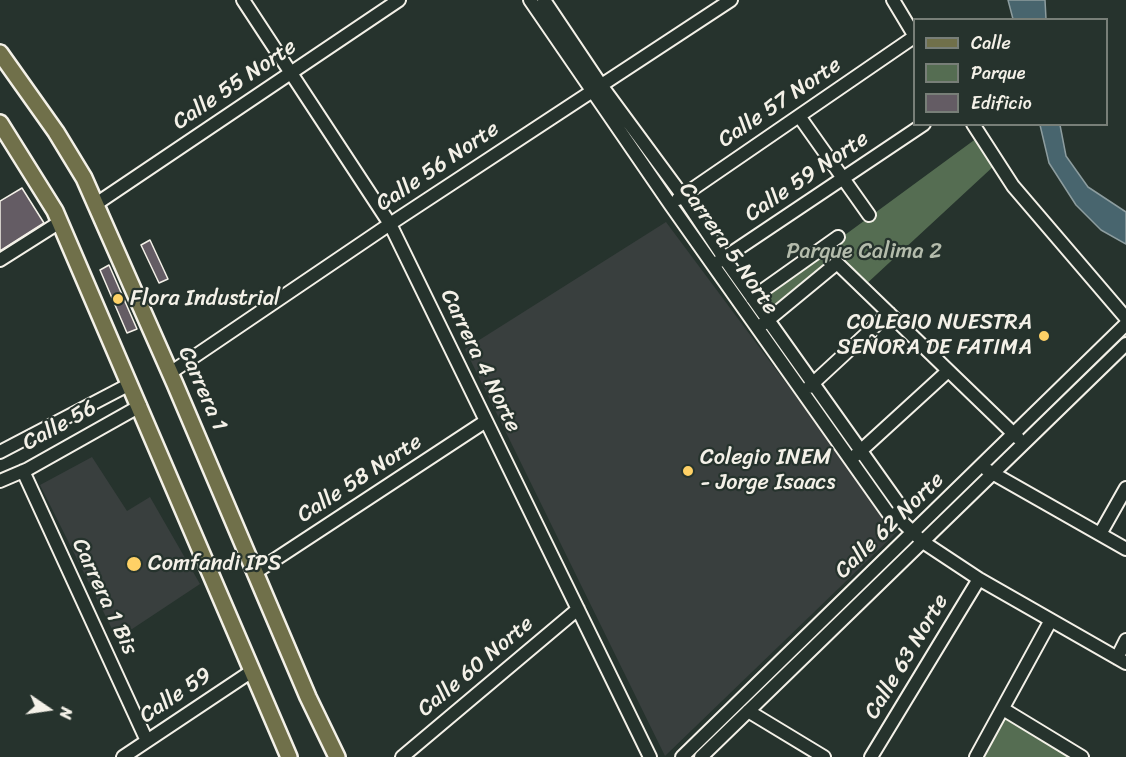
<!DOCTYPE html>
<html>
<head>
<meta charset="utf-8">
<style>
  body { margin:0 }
  #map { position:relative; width:1126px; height:757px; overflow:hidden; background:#26332d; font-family:Sriracha,sans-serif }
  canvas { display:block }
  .legend { position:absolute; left:913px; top:18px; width:195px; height:108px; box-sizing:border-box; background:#26332d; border:2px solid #787f78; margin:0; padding:8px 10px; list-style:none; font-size:18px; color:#f4f1e8 }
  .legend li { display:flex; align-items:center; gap:12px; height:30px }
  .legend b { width:30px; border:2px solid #787f78 }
  .north { position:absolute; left:18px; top:679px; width:60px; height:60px; -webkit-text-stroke:4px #26332d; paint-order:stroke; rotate:103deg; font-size:16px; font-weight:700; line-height:24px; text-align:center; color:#f4f1e8 }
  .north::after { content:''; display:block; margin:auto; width:21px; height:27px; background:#f4f1e8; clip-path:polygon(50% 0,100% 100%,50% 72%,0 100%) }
</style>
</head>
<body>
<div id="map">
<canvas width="1126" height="757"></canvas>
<ul class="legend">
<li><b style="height:8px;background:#70704a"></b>Calle</li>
<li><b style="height:16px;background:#556d52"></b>Parque</li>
<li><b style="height:16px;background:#645c64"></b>Edificio</li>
</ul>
<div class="north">N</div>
</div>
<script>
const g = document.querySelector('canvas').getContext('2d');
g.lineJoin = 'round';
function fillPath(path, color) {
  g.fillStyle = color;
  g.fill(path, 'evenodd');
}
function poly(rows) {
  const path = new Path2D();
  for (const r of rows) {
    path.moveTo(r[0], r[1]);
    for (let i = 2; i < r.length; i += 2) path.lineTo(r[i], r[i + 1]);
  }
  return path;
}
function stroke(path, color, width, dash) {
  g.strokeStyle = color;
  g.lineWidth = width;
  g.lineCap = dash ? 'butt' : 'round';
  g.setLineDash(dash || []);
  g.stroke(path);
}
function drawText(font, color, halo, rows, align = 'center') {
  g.font = font + ' Sriracha,sans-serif';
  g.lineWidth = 4.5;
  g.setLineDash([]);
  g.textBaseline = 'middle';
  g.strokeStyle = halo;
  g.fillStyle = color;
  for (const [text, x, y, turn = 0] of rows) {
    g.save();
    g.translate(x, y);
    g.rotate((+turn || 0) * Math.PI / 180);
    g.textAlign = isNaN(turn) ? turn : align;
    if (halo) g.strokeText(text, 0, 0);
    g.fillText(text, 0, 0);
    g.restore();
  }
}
fillPath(poly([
  [666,222,897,532,665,756,465,349],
  [92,457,127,511,150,497,200,584,117,639,40,485]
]), '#393f3e');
fillPath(poly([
  [977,138,996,164,863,287,837,263,773,316,759,298],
  [1003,709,1082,757,976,757]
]), '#556d52');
const water = poly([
  [1008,0,1045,0,1046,19,1013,19,1008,0],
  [1040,125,1060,125,1066,156,1088,187,1126,212,1126,244,1101,230,1076,205,1049,163,1040,125]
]);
fillPath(water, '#48656e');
stroke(water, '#8d9d9f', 1.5);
const building = poly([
  [22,188,44,223,0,251,0,201,22,188],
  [150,240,168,279,159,283,141,245,150,240],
  [109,265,137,329,127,333,100,270,109,265]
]);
fillPath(building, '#645c64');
stroke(building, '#f4f1e8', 1.5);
const minor = poly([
  [243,0,390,224,650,757],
  [530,0,670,204,888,513,897,517,923,542,979,579,1126,663],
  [544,0,601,85,682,195,724,258,900,506,897,517],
  [893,0,914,35],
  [799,116,869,215],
  [973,124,1013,186,1126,318],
  [678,199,914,37],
  [96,204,399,0],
  [0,260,60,222],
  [718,262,924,124],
  [752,298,838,237],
  [763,324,837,263,1018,438],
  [170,373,390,224,731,0],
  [809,387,889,313],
  [0,452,130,384],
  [856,455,948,371],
  [987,470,1126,549],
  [23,471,147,741],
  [0,481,28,469,140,406],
  [1100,534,1126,488],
  [256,572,486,421],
  [1117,658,1126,640],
  [1003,709,1082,757],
  [748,711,824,757],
  [123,757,252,671],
  [402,757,578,609],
  [682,757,1126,324],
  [701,757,1126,344],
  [871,757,979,579],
  [976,757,1051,620]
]);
const major = poly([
  [0,53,56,132,84,178,175,384,308,697,337,757],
  [0,123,55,211,289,757]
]);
stroke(minor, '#f4f1e8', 16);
stroke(major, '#f4f1e8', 20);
stroke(minor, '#26332d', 12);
stroke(major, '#70704a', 15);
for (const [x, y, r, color] of [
  [118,299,6,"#ffd166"],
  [1044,336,6,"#ffd166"],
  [688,471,6,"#ffd166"],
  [134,564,8,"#ffd166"]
]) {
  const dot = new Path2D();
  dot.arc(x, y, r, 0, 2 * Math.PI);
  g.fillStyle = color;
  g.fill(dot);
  stroke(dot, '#26332d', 2);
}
drawText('22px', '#f4f1e8', '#26332d', [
  ["Calle 55 Norte",235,85,-34],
  ["Calle 57 Norte",780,103,-34],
  ["Calle 56 Norte",438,167,-34],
  ["Calle 59 Norte",807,177,-34],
  ["Carrera 5 Norte",728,249,55],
  ["Carrera 4 Norte",480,361,64],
  ["Carrera 1",202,389,66],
  ["Calle 56",60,426,-29],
  ["Calle 58 Norte",360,479,-33],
  ["Calle 62 Norte",890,526,-44],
  ["Carrera 1 Bis",104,597,65],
  ["Calle 63 Norte",907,657,-59],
  ["Calle 60 Norte",476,667,-40],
  ["Calle 59",176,696,-34]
]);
drawText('22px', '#b4bcac', '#26332d', [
  ["Parque Calima 2",864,252]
]);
drawText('22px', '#f4f1e8', '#26332d', [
  ["Flora Industrial",130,299],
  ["COLEGIO NUESTRA",1032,323,"right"],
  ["SEÑORA DE FATIMA",1032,348,"right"],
  ["Colegio INEM",700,458],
  ["- Jorge Isaacs",700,483],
  ["Comfandi IPS",148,564]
], 'left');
</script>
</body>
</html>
